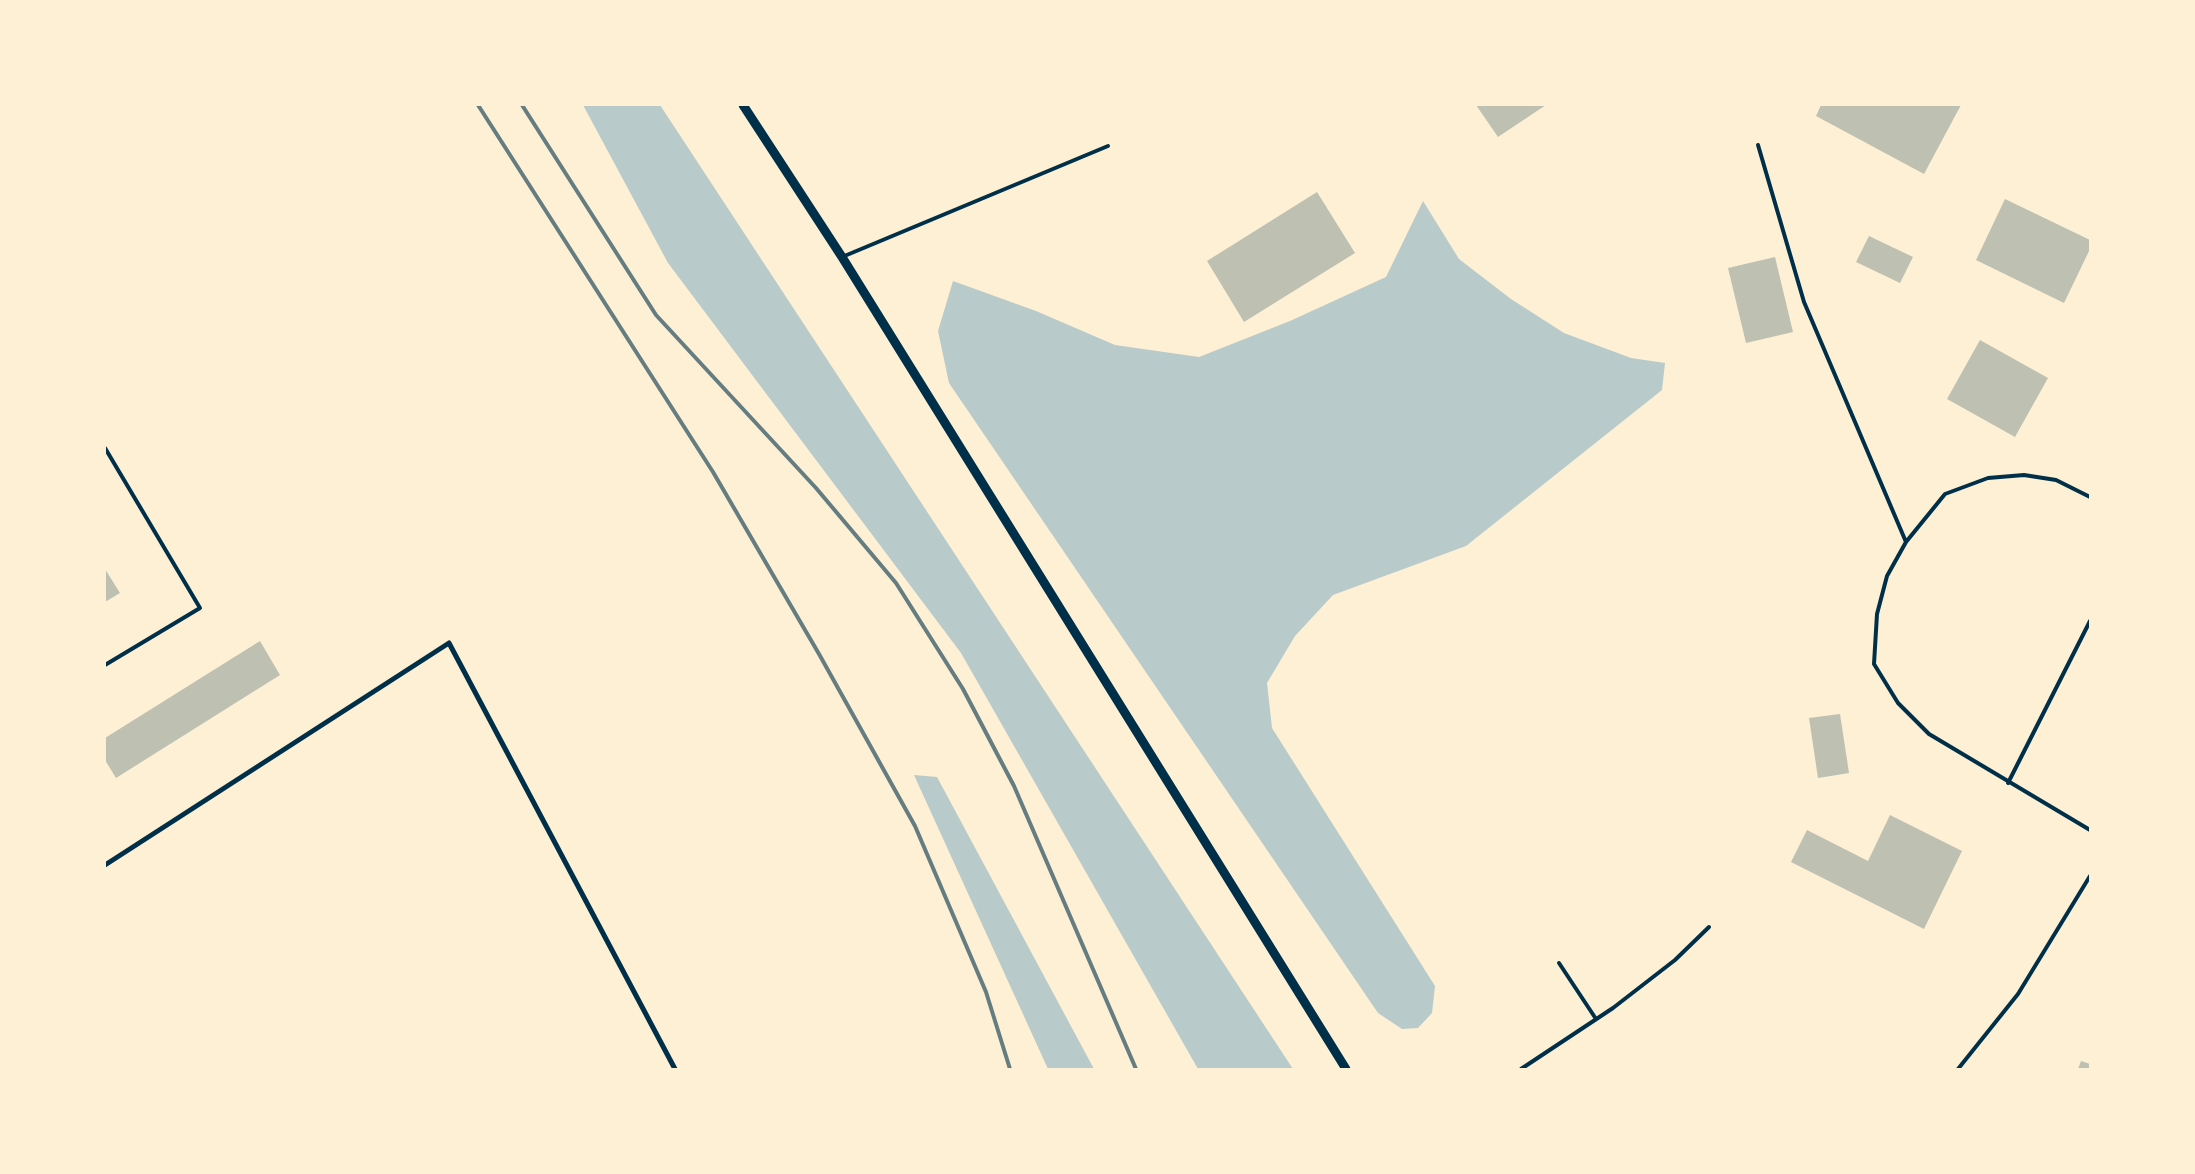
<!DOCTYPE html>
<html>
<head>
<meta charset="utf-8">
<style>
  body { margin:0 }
  #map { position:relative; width:2195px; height:1174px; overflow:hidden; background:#fdf0d5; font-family:Arial,sans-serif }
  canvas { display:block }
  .frame { position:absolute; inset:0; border:106px solid #fdf0d5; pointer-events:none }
</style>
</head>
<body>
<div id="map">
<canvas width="2195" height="1174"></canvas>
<div class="frame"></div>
</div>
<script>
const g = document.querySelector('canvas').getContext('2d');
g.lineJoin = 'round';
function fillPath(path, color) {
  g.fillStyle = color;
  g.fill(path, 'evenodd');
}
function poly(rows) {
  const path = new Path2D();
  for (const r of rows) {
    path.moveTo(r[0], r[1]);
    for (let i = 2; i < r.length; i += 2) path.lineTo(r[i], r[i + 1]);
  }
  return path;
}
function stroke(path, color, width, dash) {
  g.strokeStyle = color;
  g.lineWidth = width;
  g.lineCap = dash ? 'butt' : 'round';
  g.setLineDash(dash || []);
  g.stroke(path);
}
fillPath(poly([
  [583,105,660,105,1293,1069,1198,1069,961,653,668,263],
  [1423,201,1459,259,1511,299,1564,333,1631,358,1665,363,1662,390,1466,546,1333,595,1295,636,1267,683,1272,728,1435,986,1432,1013,1418,1028,1402,1029,1378,1013,949,383,938,331,953,281,1036,311,1115,345,1199,357,1290,321,1386,277],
  [914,775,937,777,1094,1069,1048,1069]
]), '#b9caca');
fillPath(poly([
  [1476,105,1546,105,1498,137],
  [1821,105,1961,105,1924,174,1816,116],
  [1317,192,1355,253,1244,322,1207,261],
  [2005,199,2090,240,2090,249,2064,303,1976,260],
  [1869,236,1913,257,1900,283,1856,262],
  [1775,257,1793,332,1746,343,1728,268],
  [1980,340,2048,378,2015,437,1947,399],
  [105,569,120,593,105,602],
  [260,641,280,675,116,778,105,760,105,738],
  [1840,714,1849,773,1818,778,1809,718],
  [1890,815,1962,851,1924,929,1791,862,1807,830,1868,861],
  [2081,1061,2090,1064,2090,1069,2078,1069]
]), '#bec0b2');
stroke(poly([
  [1758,145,1804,302,1906,542],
  [842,257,1108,146],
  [105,448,200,608,105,665],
  [2090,497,2056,480,2024,475,1988,478,1945,494,1906,542,1887,576,1877,614,1874,664,1898,703,1929,734,2090,830],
  [2008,783,2090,621],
  [1559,963,1596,1019],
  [1521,1069,1613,1008,1675,960,1709,927],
  [1958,1069,2018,994,2090,876]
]), '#003049', 4);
stroke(poly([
  [105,865,449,643,675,1069]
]), '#003049', 5);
stroke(poly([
  [743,105,842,257,1346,1069]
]), '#003049', 9);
stroke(poly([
  [478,105,713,472,819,654,915,826,986,992,1010,1069],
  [522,105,656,315,816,488,896,583,963,689,1014,786,1136,1069]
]), '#657d81', 4);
</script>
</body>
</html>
